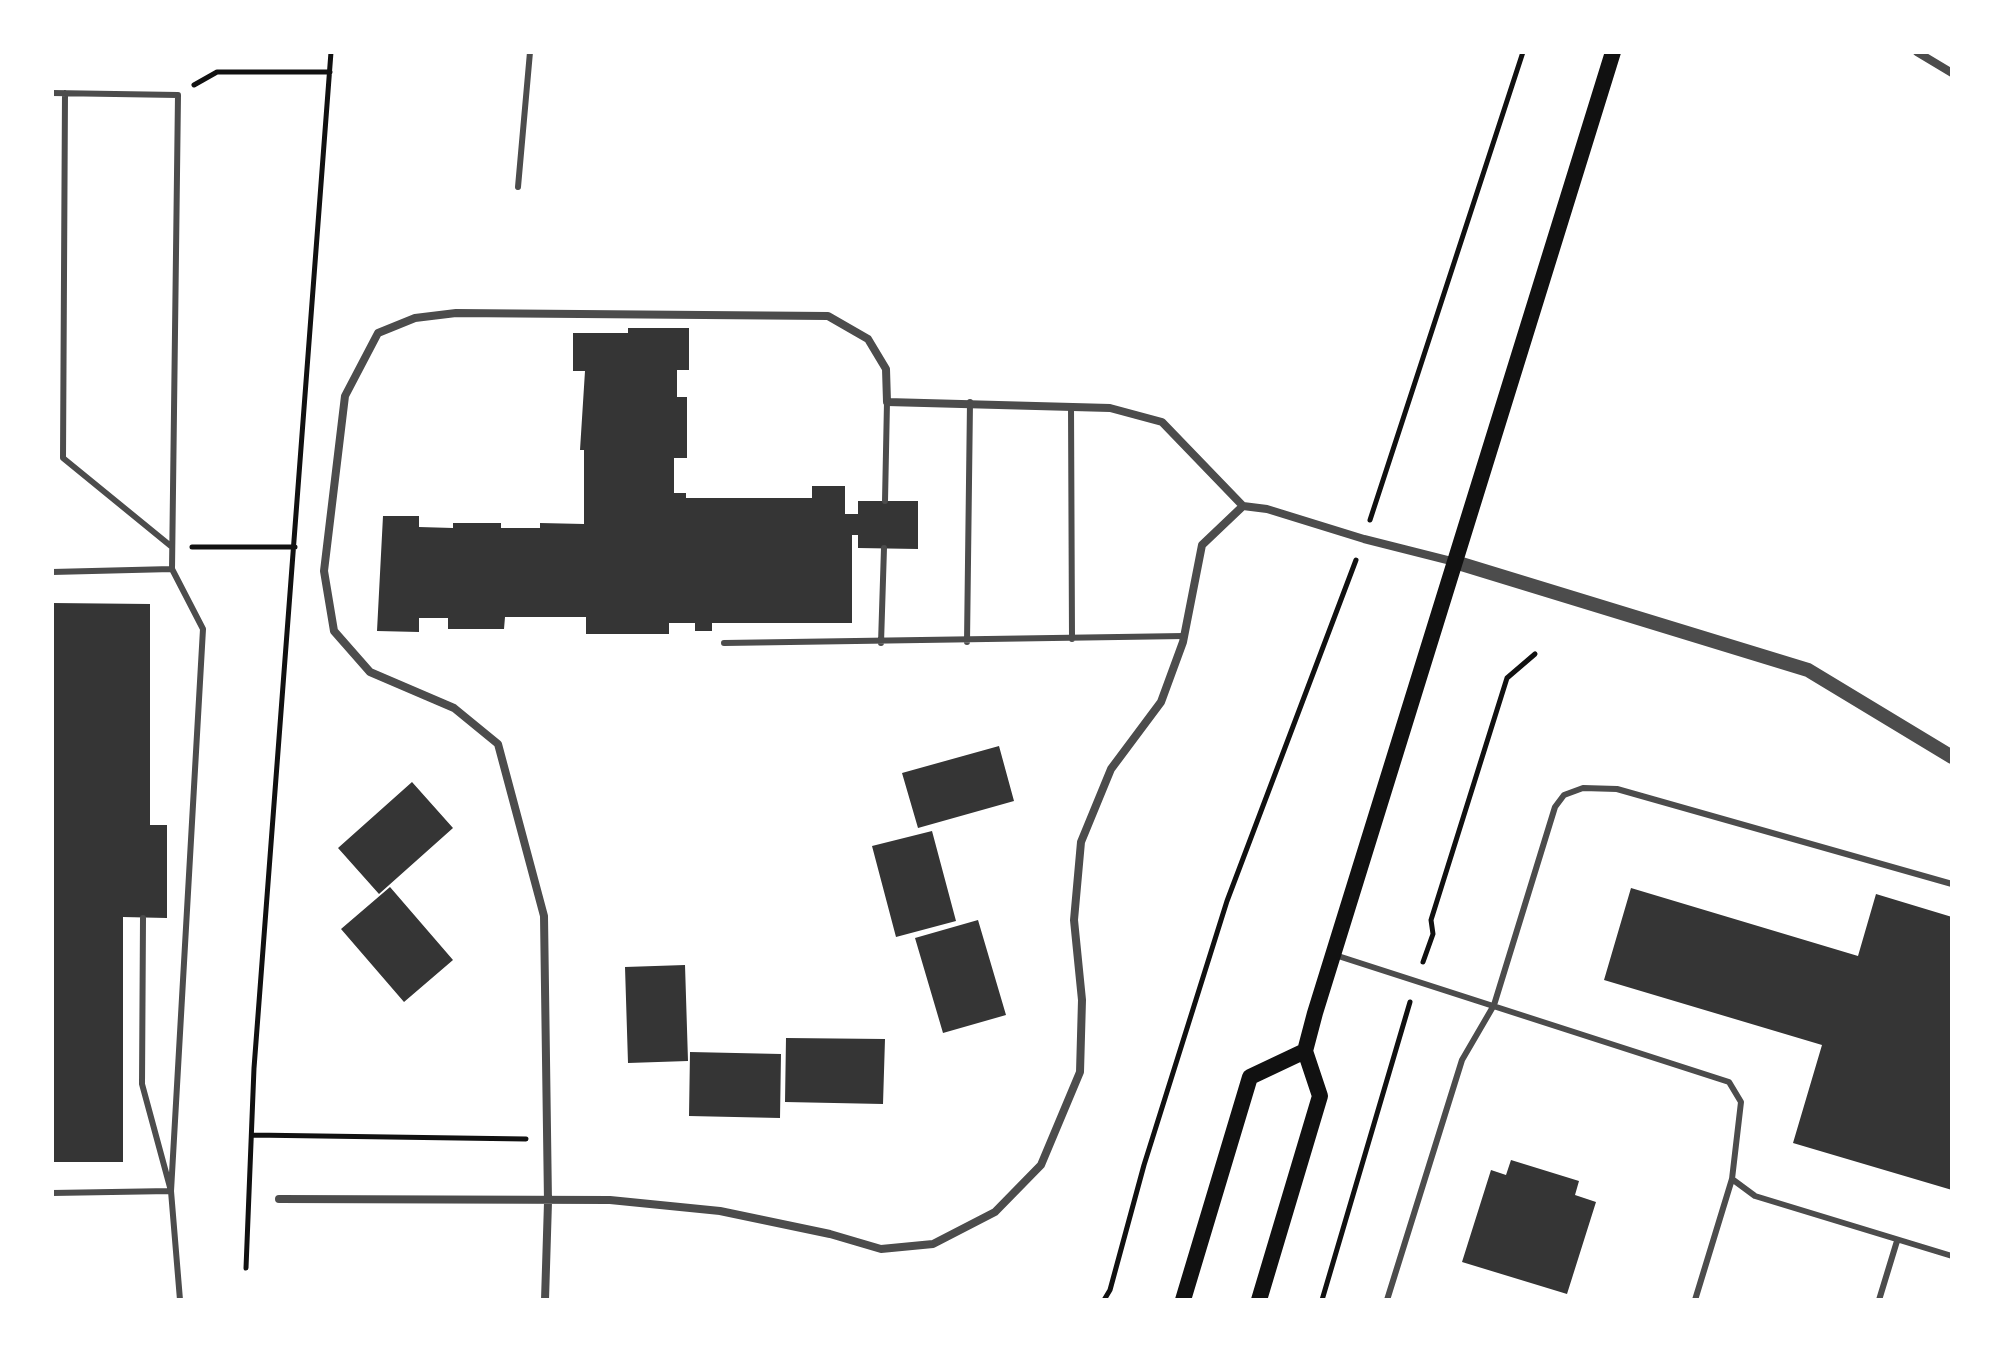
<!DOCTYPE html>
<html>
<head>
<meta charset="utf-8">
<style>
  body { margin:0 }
  #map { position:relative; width:2004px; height:1352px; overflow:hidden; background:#fff; font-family:"Roboto Serif",serif }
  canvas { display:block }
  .frame { position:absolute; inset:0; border:54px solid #fff; pointer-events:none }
</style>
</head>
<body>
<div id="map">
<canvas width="2004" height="1352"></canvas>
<div class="frame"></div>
</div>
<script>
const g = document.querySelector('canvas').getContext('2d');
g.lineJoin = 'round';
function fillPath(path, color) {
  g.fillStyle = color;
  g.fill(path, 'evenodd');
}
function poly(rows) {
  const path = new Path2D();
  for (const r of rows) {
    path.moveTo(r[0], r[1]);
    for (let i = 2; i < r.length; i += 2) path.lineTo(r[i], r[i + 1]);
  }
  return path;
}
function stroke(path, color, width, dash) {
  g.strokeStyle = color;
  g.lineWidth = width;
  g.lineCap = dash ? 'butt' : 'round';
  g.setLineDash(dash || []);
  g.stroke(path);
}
fillPath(poly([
  [628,328,689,328,689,370,677,370,677,397,687,397,687,458,674,458,674,493,686,493,686,498,812,498,812,486,845,486,845,514,858,514,858,501,918,501,918,549,858,548,858,535,852,535,852,623,712,623,712,631,695,631,695,623,669,623,669,634,586,634,586,617,505,617,504,629,448,629,448,618,419,618,419,632,377,631,383,516,419,516,419,527,453,528,453,523,501,523,501,528,540,528,540,523,584,524,584,450,580,450,585,371,573,371,573,333,628,333],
  [52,603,150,604,150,825,167,825,167,918,123,917,123,1162,52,1162],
  [999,746,1014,801,918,828,902,773],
  [412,782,453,828,379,894,338,848],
  [932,831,956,921,896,937,872,846],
  [390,887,453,960,404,1002,341,929],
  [1631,888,1858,956,1876,894,1952,917,1952,1190,1793,1143,1822,1045,1604,980],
  [978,920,1006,1015,943,1033,915,938],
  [685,965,688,1061,628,1063,625,967],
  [786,1038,885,1039,883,1104,785,1102],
  [690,1052,781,1054,780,1118,689,1116],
  [1511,1160,1579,1181,1575,1195,1596,1202,1567,1294,1462,1262,1491,1170,1506,1175]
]), '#353535');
stroke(poly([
  [194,85,217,72,330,72],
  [1370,520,1523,52],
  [192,547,295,547],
  [1423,962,1433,934,1431,920,1507,678,1535,654],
  [252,1135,526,1139],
  [246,1268,254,1068,331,52],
  [1104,1300,1110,1290,1144,1165,1227,901,1356,560],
  [1322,1300,1410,1002]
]), '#111', 5);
stroke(poly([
  [52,93,178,95,172,569,203,629,171,1191,180,1300],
  [65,93,63,458,172,547],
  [518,187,530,52],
  [1071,406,1072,639],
  [885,501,887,402],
  [52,572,172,569],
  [967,642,970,402],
  [724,643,1184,636],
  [881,643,884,548],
  [1335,955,1729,1082,1741,1102,1732,1179,1755,1196,1952,1256],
  [52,1193,171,1191,142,1084,143,918],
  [1387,1300,1462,1060,1494,1005,1555,807,1564,795,1583,788,1617,789,1952,884],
  [1695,1300,1732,1179],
  [1879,1300,1897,1241]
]), '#4c4c4c', 6);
stroke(poly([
  [1917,52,1952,73],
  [279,1199,610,1200,720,1211,830,1234,881,1249,933,1244,995,1212,1041,1165,1080,1072,1082,1000,1074,920,1081,842,1111,769,1161,702,1183,642,1202,545,1243,506],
  [545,1300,548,1202,544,916,498,744,454,708,370,672,334,631,324,571,345,396,378,333,415,318,456,313,828,316,868,339,886,369,887,402,1110,408,1162,422,1243,506,1267,509,1364,539,1455,562]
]), '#4c4c4c', 8);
stroke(poly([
  [1455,562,1808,670,1952,757]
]), '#4c4c4c', 14);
stroke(poly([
  [1183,1300,1250,1077,1305,1051],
  [1259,1300,1320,1096,1305,1051,1315,1013,1613,52]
]), '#111', 16);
</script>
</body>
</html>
